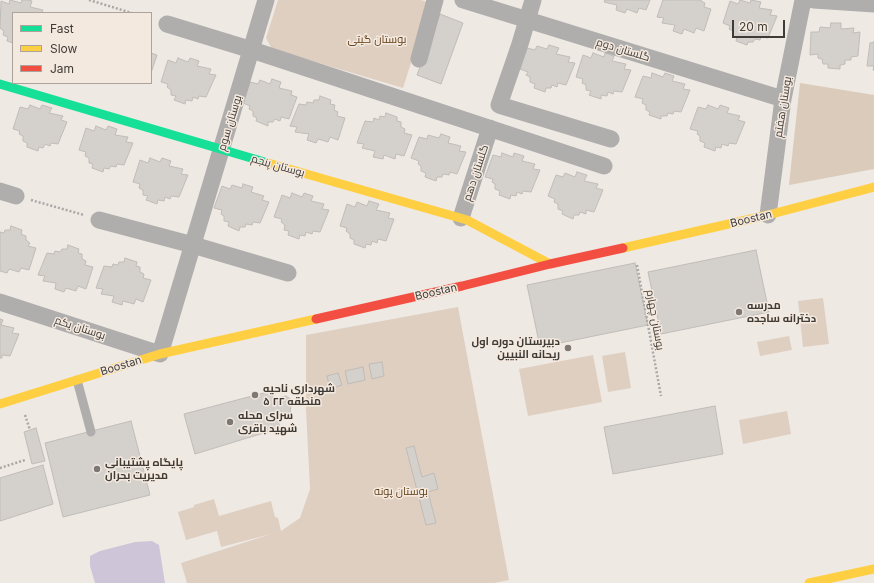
<!DOCTYPE html>
<html>
<head>
<meta charset="utf-8">
<style>
  body { margin:0 }
  #map { position:relative; width:874px; height:583px; overflow:hidden; background:#efe9e4; font-family:Inter,sans-serif }
  canvas { display:block }
  .legend { position:absolute; left:12px; top:12px; width:140px; height:72px; box-sizing:border-box; background:#f4e9df; border:1px solid #aca39c; margin:0; padding:5px 7px; list-style:none; font-size:12px; color:#3f3b37 }
  .legend li { display:flex; align-items:center; gap:8px; height:20px }
  .legend b { width:20px; border:1px solid #aca39c }
  .scale { position:absolute; left:732px; top:20px; width:53px; height:18px; box-sizing:border-box; border:2px solid #3f3b37; border-top:0; padding-left:5px; font-size:12px; line-height:14px; white-space:nowrap; color:#3f3b37; -webkit-text-stroke:3px #f4e9df; paint-order:stroke }
</style>
</head>
<body>
<div id="map">
<canvas width="874" height="583"></canvas>
<ul class="legend">
<li><b style="height:5px;background:#16e098"></b>Fast</li>
<li><b style="height:5px;background:#ffcf43"></b>Slow</li>
<li><b style="height:5px;background:#f24e42"></b>Jam</li>
</ul>
<div class="scale">20 m</div>
</div>
<script>
const g = document.querySelector('canvas').getContext('2d');
g.lineJoin = 'round';
function fillPath(path, color) {
  g.fillStyle = color;
  g.fill(path, 'evenodd');
}
function poly(rows) {
  const path = new Path2D();
  for (const r of rows) {
    path.moveTo(r[0], r[1]);
    for (let i = 2; i < r.length; i += 2) path.lineTo(r[i], r[i + 1]);
  }
  return path;
}
function stroke(path, color, width, dash) {
  g.strokeStyle = color;
  g.lineWidth = width;
  g.lineCap = dash ? 'butt' : 'round';
  g.setLineDash(dash || []);
  g.stroke(path);
}
function drawText(font, color, halo, rows, align = 'center') {
  g.font = font + ' Inter,Cairo,sans-serif';
  g.lineWidth = 3;
  g.setLineDash([]);
  g.textBaseline = 'middle';
  g.strokeStyle = halo;
  g.fillStyle = color;
  for (const [text, x, y, turn = 0] of rows) {
    g.save();
    g.translate(x, y);
    g.rotate((+turn || 0) * Math.PI / 180);
    g.textAlign = isNaN(turn) ? turn : align;
    if (halo) g.strokeText(text, 0, 0);
    g.fillText(text, 0, 0);
    g.restore();
  }
}
fillPath(poly([
  [278,0,421,0,430,3,403,88,272,49,266,38],
  [823,298,829,344,803,347,798,301],
  [458,307,509,580,494,583,187,583,181,563,271,534,221,547,217,531,186,540,178,512,194,507,194,505,214,499,219,516,271,501,275,517,278,518,281,531,300,518,310,489,306,410,306,335],
  [789,336,792,350,760,356,757,342],
  [625,352,631,388,608,392,602,356],
  [593,355,602,402,528,416,519,369],
  [787,411,791,434,743,444,739,420]
]), '#dfcfc1');
fillPath(poly([
  [800,83,874,95,874,169,789,185]
]), '#dbcbbb');
fillPath(poly([
  [152,541,159,545,165,583,95,583,90,566,90,556,100,551,135,542]
]), '#cfc5d8');
const building = poly([
  [10,0,21,3,22,0,28,0,32,1,30,7,43,10,42,13,13,13,13,43,7,41,8,37,3,35,4,31,0,28,1,1,9,4,10,0],
  [605,0,650,0,646,10,639,8,637,13,627,9,625,13,616,10,617,5,604,2,605,0],
  [663,0,701,0,701,1,705,3,704,7,711,9,704,31,696,28,694,33,684,29,682,34,673,31,675,25,662,23,664,18,657,17,663,0],
  [740,0,750,3,751,0,761,2,759,8,772,10,770,15,777,16,768,38,761,37,760,40,755,39,753,42,748,42,747,45,736,41,737,37,733,36,733,31,729,29,730,26,723,23,730,1,738,4,740,0],
  [440,14,463,23,441,84,417,75,440,14],
  [831,23,841,23,841,29,854,28,853,33,860,32,858,56,851,57,851,60,845,60,845,64,840,65,840,69,828,68,828,64,823,64,822,59,818,58,818,54,810,55,811,32,819,32,820,27,830,28,831,23],
  [874,42,874,70,873,70,874,66,867,66,870,43,874,42],
  [549,45,559,48,556,54,570,57,568,62,575,63,566,85,558,83,557,87,552,85,551,88,546,88,545,92,534,88,535,84,530,82,530,77,526,75,528,72,520,69,527,48,535,50,537,46,547,49,549,45],
  [151,53,157,55,151,73,151,53],
  [593,53,604,57,605,53,614,56,612,61,626,64,624,69,631,70,622,92,614,91,613,94,608,92,607,96,601,95,601,99,589,95,591,91,586,90,586,85,582,83,583,79,576,77,583,55,591,58,593,53],
  [178,58,188,62,190,58,199,61,197,66,211,69,209,74,216,75,206,97,199,96,198,99,193,97,192,101,186,100,185,104,174,100,176,96,171,95,171,90,167,87,168,84,161,82,168,60,176,63,178,58],
  [652,73,663,77,665,73,674,76,672,81,685,84,683,89,690,90,681,112,674,111,673,114,668,113,667,116,661,116,661,119,649,115,650,112,646,110,646,105,642,103,643,99,635,97,643,76,651,78,652,73],
  [272,79,281,82,279,88,292,91,291,95,297,97,289,119,281,117,280,121,275,119,273,122,268,122,268,126,256,121,257,118,253,116,253,111,249,109,250,106,243,103,250,82,258,84,260,80,270,84,272,79],
  [320,96,331,100,330,104,335,105,334,110,338,112,337,116,345,118,338,140,330,137,328,142,318,139,316,143,307,140,309,134,295,132,297,127,290,126,299,104,306,105,307,102,313,103,314,100,319,100,320,96],
  [30,105,40,109,42,105,52,108,49,113,63,116,61,120,67,122,58,144,51,143,50,146,45,144,43,148,39,147,38,151,27,147,27,143,23,141,23,136,19,134,20,131,13,129,20,107,28,109,30,105],
  [708,105,718,109,720,105,729,108,727,113,740,116,738,120,745,122,736,144,729,143,728,146,722,144,721,148,716,147,715,151,704,147,705,143,700,141,700,136,697,134,698,131,690,129,698,107,706,109,708,105],
  [386,113,397,117,397,121,401,122,401,127,405,129,404,133,412,135,404,156,396,154,395,159,384,155,383,159,373,157,375,151,362,148,364,144,357,143,365,121,373,122,374,118,379,120,380,116,385,117,386,113],
  [96,126,106,130,108,126,117,129,115,135,128,137,126,142,133,143,124,165,117,164,116,167,111,166,109,169,104,168,103,172,92,168,93,164,89,163,89,158,85,156,86,152,79,150,86,128,94,131,96,126],
  [441,134,450,137,448,143,461,146,459,151,466,152,457,174,450,172,449,175,443,174,442,177,437,177,436,181,425,177,426,173,421,171,421,166,418,164,419,161,411,158,419,137,427,139,428,135,439,138,441,134],
  [502,153,513,157,514,153,524,156,522,161,535,164,533,169,540,170,531,192,523,191,522,194,517,192,516,196,511,195,510,199,499,195,500,191,495,189,495,184,492,182,493,179,485,177,493,155,501,157,502,153],
  [150,158,160,162,162,158,171,161,169,166,183,169,181,174,188,175,179,197,171,196,170,199,165,197,164,201,158,200,157,204,146,200,148,196,143,195,143,190,139,188,140,184,133,182,140,160,148,163,150,158],
  [577,172,587,175,584,181,598,184,596,188,603,190,594,212,586,210,586,214,580,212,579,215,574,215,573,219,562,214,563,211,558,209,558,204,554,202,555,199,548,196,556,175,563,177,565,173,575,177,577,172],
  [243,184,253,187,251,192,264,196,262,200,269,202,260,223,253,222,252,225,246,224,245,227,240,227,239,231,228,226,229,222,224,221,224,216,221,214,222,210,214,208,222,186,230,189,232,185,242,188,243,184],
  [292,193,302,197,304,193,313,196,311,201,324,204,322,209,329,210,320,232,313,231,312,234,306,232,305,236,300,235,299,239,288,235,289,231,284,230,285,225,281,222,282,219,274,217,282,195,290,198,292,193],
  [369,201,379,204,376,210,390,213,388,218,394,219,386,241,378,239,377,243,372,241,371,245,366,244,365,248,354,244,354,240,350,238,350,234,346,231,347,228,340,226,347,204,355,207,357,202,367,206,369,201],
  [11,226,22,230,21,234,26,236,26,240,30,243,28,246,36,248,29,270,21,268,19,272,9,269,7,273,0,271,0,232,4,233,5,230,10,230,11,226],
  [68,245,79,249,78,253,82,254,82,259,86,261,85,265,93,267,86,289,78,286,76,291,66,288,64,292,55,289,56,283,43,281,45,276,38,275,47,253,54,254,55,251,60,252,62,249,67,249,68,245],
  [756,250,769,312,661,334,648,272,756,250],
  [125,258,137,262,136,266,140,267,140,272,144,274,143,278,151,280,143,302,136,299,134,304,123,301,122,305,112,302,114,296,101,294,103,289,96,288,104,266,112,267,113,264,118,265,119,262,124,262,125,258],
  [635,263,648,325,540,347,527,285,635,263],
  [0,319,3,320,1,325,14,328,12,333,19,334,10,356,2,355,2,358,0,358,0,319],
  [382,362,384,376,372,379,369,364,382,362],
  [363,367,365,380,348,384,345,371,363,367],
  [338,373,342,385,330,389,327,376,338,373],
  [271,391,273,399,286,396,292,400,290,412,286,417,276,414,280,428,195,454,184,414,271,391],
  [715,406,723,454,613,474,604,427,715,406],
  [131,421,150,495,63,517,45,443,131,421],
  [36,428,45,461,32,464,24,432,36,428],
  [414,446,422,477,434,473,438,489,428,492,436,523,426,525,406,448,414,446],
  [43,465,53,504,0,521,0,478,43,465]
]);
fillPath(building, '#d4d0cc');
stroke(building, '#c0bcb8', 1);
stroke(poly([
  [89,0,132,13],
  [31,200,84,215],
  [637,265,661,396],
  [25,415,30,430],
  [0,468,25,460]
]), '#a9a8a7', 2.5, [2, 2]);
stroke(poly([
  [77,380,91,432]
]), '#afaead', 9);
stroke(poly([
  [463,0,783,99],
  [533,0,520,44,499,105,611,139],
  [814,0,874,4],
  [167,24,252,50,604,166],
  [419,59,435,0],
  [0,191,16,196],
  [768,215,783,99,803,0],
  [461,218,490,128],
  [99,220,193,245,288,273],
  [0,302,160,354,266,0]
]), '#afaead', 17);
stroke(poly([
  [0,84,268,163]
]), '#16e098', 9);
stroke(poly([
  [268,163,467,220,550,264],
  [623,248,768,215,874,187],
  [0,404,160,354,316,319],
  [809,583,874,569]
]), '#ffcf43', 9);
stroke(poly([
  [316,319,462,286,550,264,623,248]
]), '#f24e42', 9);
for (const [x, y, r, color] of [
  [739,312,4,"#7d7874"],
  [568,348,4,"#7d7874"],
  [255,395,4,"#7d7874"],
  [230,422,4,"#7d7874"],
  [97,469,4,"#7d7874"]
]) {
  const dot = new Path2D();
  dot.arc(x, y, r, 0, 2 * Math.PI);
  g.fillStyle = color;
  g.fill(dot);
  stroke(dot, '#f4e9df', 1.5);
}
drawText('11px', '#644019', '#f4e9df', [
  ["بوستان گیتی",377,40],
  ["بوستان پونه",401,492]
]);
drawText('11px', '#3f3b37', '#f4e9df', [
  ["گلستان دوم",623,50,17],
  ["بوستان هفتم",783,107,-81],
  ["بوستان سوم",230,123,-73],
  ["بوستان پنجم",278,166,16],
  ["گلستان دهم",476,173,-72],
  ["Boostan",751,219,-14],
  ["Boostan",436,292,-13],
  ["بوستان چهارم",655,320,80],
  ["بوستان یکم",80,328,18],
  ["Boostan",121,366,-17]
]);
drawText('bold 11px', '#3f3b37', '#f4e9df', [
  ["مدرسه",747,306],
  ["دخترانه ساجده",747,319],
  ["دبیرستان دوره اول",560,342,"right"],
  ["ریحانه النبیین",560,355,"right"],
  ["شهرداری ناحیه",263,389],
  ["۵ منطقه ۲۲",263,402],
  ["سرای محله",238,416],
  ["شهید باقری",238,429],
  ["پایگاه پشتیبانی",105,463],
  ["مدیریت بحران",105,476]
], 'left');
</script>
</body>
</html>
